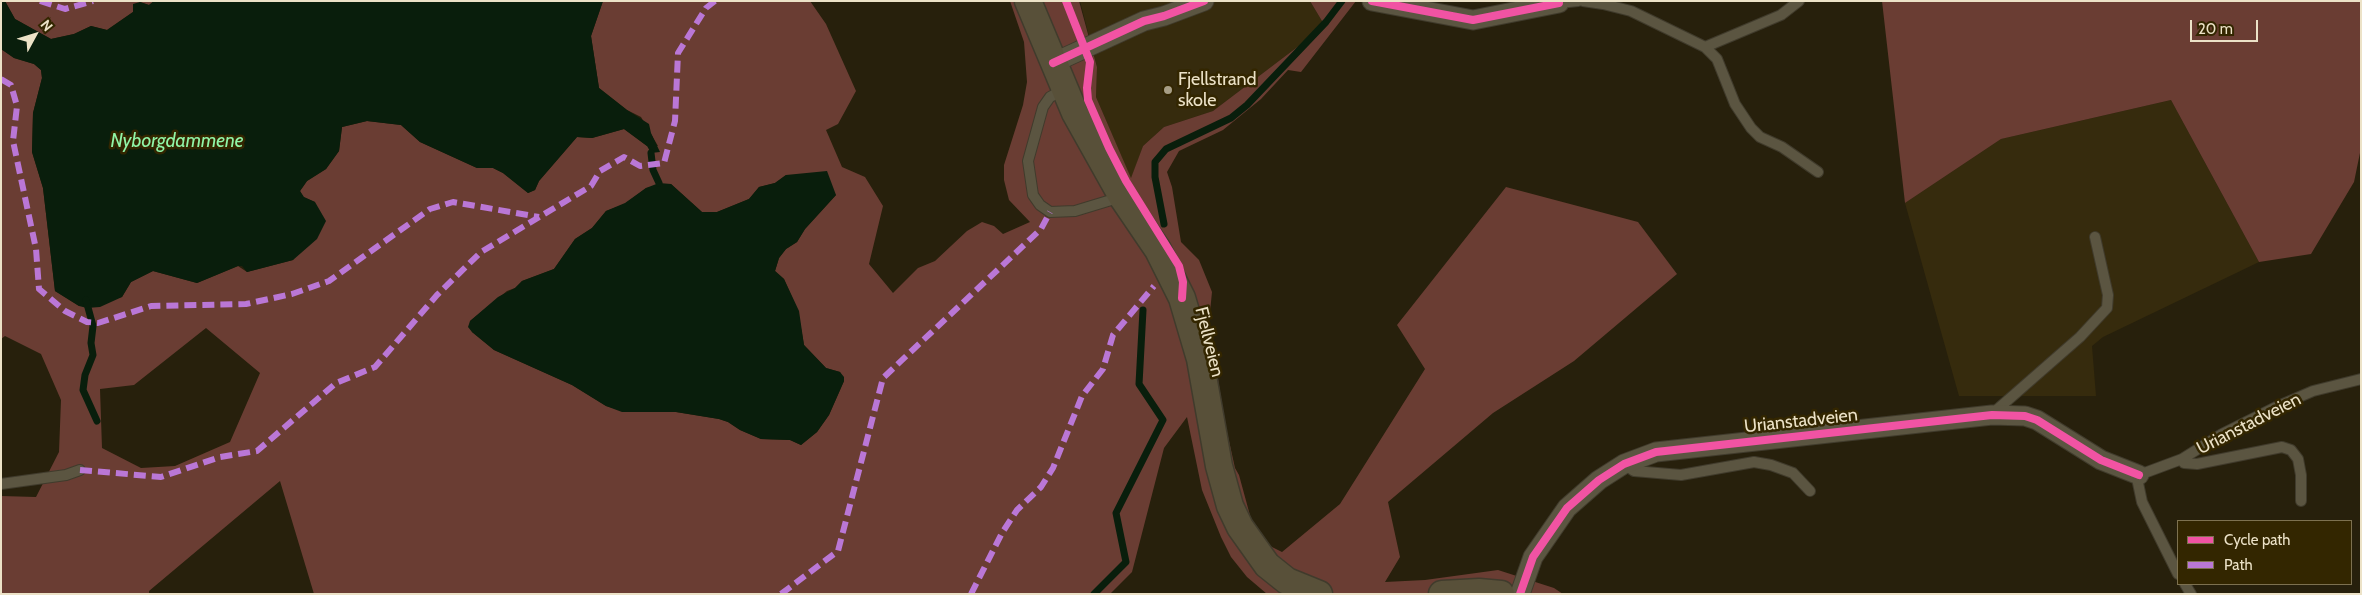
<!DOCTYPE html>
<html>
<head>
<meta charset="utf-8">
<style>
  body { margin:0 }
  #map { position:relative; width:2362px; height:595px; overflow:hidden; background:#27200c; font-family:Cabin,sans-serif }
  canvas { display:block }
  .frame { position:absolute; inset:0; border:2px solid #ece2c7; pointer-events:none }
  .legend { position:absolute; left:2177px; top:520px; width:175px; height:65px; box-sizing:border-box; background:#332600; border:1px solid #7d7150; margin:0; padding:6px 9px; list-style:none; font-size:15px; color:#ece2c7 }
  .legend li { display:flex; align-items:center; gap:10px; height:25px }
  .legend b { width:25px; border:1px solid #7d7150 }
  .north { position:absolute; left:10px; top:10px; width:50px; height:50px; -webkit-text-stroke:4px #332600; paint-order:stroke; rotate:51deg; font-size:14px; font-weight:700; line-height:20px; text-align:center; color:#ece2c7 }
  .north::after { content:''; display:block; margin:auto; width:18px; height:22px; background:#ece2c7; clip-path:polygon(50% 0,100% 100%,50% 72%,0 100%) }
  .scale { position:absolute; left:2190px; top:20px; width:68px; height:22px; box-sizing:border-box; border:2px solid #ece2c7; border-top:0; padding-left:6px; font-size:15px; line-height:18px; white-space:nowrap; color:#ece2c7; -webkit-text-stroke:4px #332600; paint-order:stroke }
</style>
</head>
<body>
<div id="map">
<canvas width="2362" height="595"></canvas>
<div class="frame"></div>
<ul class="legend">
<li><b style="height:6px;background:#f153a3"></b>Cycle path</li>
<li><b style="height:6px;background:#ba77d6"></b>Path</li>
</ul>
<div class="north">N</div>
<div class="scale">20 m</div>
</div>
<script>
const g = document.querySelector('canvas').getContext('2d');
g.lineJoin = 'round';
function fillPath(path, color) {
  g.fillStyle = color;
  g.fill(path, 'evenodd');
}
function poly(rows) {
  const path = new Path2D();
  for (const r of rows) {
    path.moveTo(r[0], r[1]);
    for (let i = 2; i < r.length; i += 2) path.lineTo(r[i], r[i + 1]);
  }
  return path;
}
function stroke(path, color, width, dash) {
  g.strokeStyle = color;
  g.lineWidth = width;
  g.lineCap = dash ? 'butt' : 'round';
  g.setLineDash(dash || []);
  g.stroke(path);
}
function drawText(font, color, halo, rows, align = 'center') {
  g.font = font + ' Cabin,sans-serif';
  g.lineWidth = 5;
  g.setLineDash([]);
  g.textBaseline = 'middle';
  g.strokeStyle = halo;
  g.fillStyle = color;
  for (const [text, x, y, turn = 0] of rows) {
    g.save();
    g.translate(x, y);
    g.rotate((+turn || 0) * Math.PI / 180);
    g.textAlign = isNaN(turn) ? turn : align;
    if (halo) g.strokeText(text, 0, 0);
    g.fillText(text, 0, 0);
    g.restore();
  }
}
fillPath(poly([
  [1080,1,1310,1,1325,26,1213,111,1164,127,1143,146,1131,179,1096,97,1097,67],
  [2171,100,2259,262,2103,337,2092,346,2096,396,1959,396,1905,203,2001,139]
]), '#362b0d');
fillPath(poly([
  [5,1,154,1,149,5,140,2,133,12,107,30,91,26,74,34,51,39,15,19],
  [603,1,810,1,826,24,856,91,838,124,826,130,842,167,865,177,883,206,869,264,893,293,918,268,935,261,967,231,982,222,994,226,1003,234,1030,222,1009,200,1004,180,1004,165,1023,105,1027,82,1024,42,1010,1,1079,1,1097,67,1096,97,1131,178,1143,146,1164,127,1213,111,1325,26,1310,1,1356,1,1301,72,1288,70,1261,99,1223,130,1179,151,1167,172,1172,187,1181,242,1199,260,1212,292,1209,322,1225,423,1235,468,1239,475,1251,519,1268,545,1282,552,1340,504,1425,369,1397,325,1506,187,1638,222,1677,274,1574,361,1493,413,1388,502,1400,557,1385,582,1425,580,1498,570,1554,588,1563,594,1267,594,1247,577,1231,557,1221,537,1202,490,1187,417,1164,448,1132,572,1110,594,314,594,280,481,149,591,149,594,1,594,1,496,36,497,59,452,61,400,41,354,5,336,1,339,1,49,14,58,34,64,41,70,42,78,33,113,32,152,43,188,55,291,79,306,122,297,131,282,153,271,197,283,238,266,247,272,293,260,315,202,303,197,300,191,307,181,326,169,339,151,342,127,367,121,401,125,420,142,477,168,493,168,503,173,528,193,535,190,539,181,577,137,592,138,624,129,647,146,658,146,641,117,627,110,599,88,591,36],
  [786,175,836,195,805,229,797,242,786,249,779,258,775,271,784,279,798,311,804,345,826,368,840,372,844,381,829,415,817,432,801,445,790,440,761,439,740,430,728,422,719,419,676,412,627,412,606,406,572,385,494,350,472,332,470,321,507,291,515,288,522,281,554,269,575,239,592,228,606,211,625,204,646,188,671,184,702,212,717,212,749,199,759,187,775,183],
  [206,328,260,373,230,442,175,466,141,468,102,448,100,389,134,385],
  [1882,1,2361,1,2361,148,2354,182,2311,254,2259,262,2171,100,2001,139,1905,203]
]), '#6a3d33');
fillPath(poly([
  [1,1,5,1,15,19,51,39,74,34,91,26,107,30,133,12,133,4,140,2,149,5,154,1,603,1,591,36,599,88,627,110,649,124,651,133,660,152,651,153,647,146,624,129,592,138,577,137,539,181,535,190,528,193,503,173,493,168,477,168,420,142,401,125,367,121,342,127,339,151,326,169,307,181,300,191,304,197,315,202,326,221,317,239,293,260,247,272,242,266,238,266,197,283,153,271,131,282,122,297,100,307,87,308,79,306,55,291,43,188,32,152,33,113,42,78,41,70,34,64,14,58,1,49],
  [827,171,836,195,805,229,797,242,786,249,779,258,775,271,784,279,799,311,804,345,826,368,840,372,844,377,844,381,829,415,817,432,801,445,790,440,761,439,740,430,728,422,719,419,676,412,622,412,606,406,572,385,494,350,472,332,468,327,470,321,498,297,515,288,522,281,554,269,575,239,592,228,606,211,625,203,646,188,659,183,671,184,702,212,717,212,749,199,759,187,775,183,786,175]
]), '#091e0c');
stroke(poly([
  [651,153,653,170,659,183],
  [1164,224,1155,177,1155,162,1166,149,1231,118,1247,105,1326,22,1342,1],
  [86,300,93,326,91,343,93,355,85,375,83,390,97,421],
  [1094,594,1126,562,1116,513,1163,420,1139,384,1143,310]
]), '#091e0c', 7);
const service = poly([
  [1583,1,1603,4,1631,11,1705,47,1717,59,1735,104,1751,128,1760,137,1782,147,1818,172],
  [1559,3,1578,1],
  [1705,47,1781,15,1799,1],
  [1063,90,1050,97,1043,107,1028,161,1033,195,1040,205,1050,212,1075,211,1121,197],
  [1992,414,2080,337,2107,308,2108,295,2095,237],
  [2182,459,2184,463,2197,464,2282,447,2291,450,2298,459,2301,475,2301,501],
  [1624,464,1634,471,1681,475,1754,462,1771,465,1793,473,1810,491],
  [1,484,66,475,80,470],
  [2178,574,2142,502,2138,483,2139,475,2182,459,2222,434,2276,407,2313,391,2361,379],
  [2185,584,2191,594]
]);
const minor = poly([
  [1372,1,1473,20,1559,3,1559,1],
  [1053,63,1144,21,1164,16,1204,1],
  [1520,594,1533,557,1567,508,1599,480,1624,464,1656,452,1992,415,2025,416,2037,420,2101,460,2139,475]
]);
const secondary = poly([
  [1028,1,1075,113,1122,197,1158,250,1182,298,1200,359,1219,466,1230,506,1240,527,1267,565,1287,581,1319,594],
  [1442,594,1479,592,1501,594]
]);
stroke(service, '#403b2c', 12);
stroke(minor, '#403b2c', 21);
stroke(secondary, '#403b2c', 29);
stroke(service, '#5b5541', 10);
stroke(minor, '#5b5541', 19);
stroke(secondary, '#585039', 26);
stroke(poly([
  [40,1,65,9,93,1],
  [1,79,11,85,17,106,13,141,36,249,39,289,65,311,87,322,98,323,151,306,246,304,292,294,329,281,430,209,453,202,539,217],
  [80,470,161,477,220,457,257,451,336,383,375,367,437,295,481,252,591,186,600,171,624,157,640,166,664,163,675,121,678,53,706,8,715,1],
  [781,594,838,551,883,378,1041,229,1050,212],
  [971,594,1002,533,1017,510,1041,487,1053,468,1082,396,1103,369,1113,335,1154,286]
]), '#ba77d6', 6, [12, 6]);
stroke(poly([
  [1066,1,1090,62,1087,88,1088,100,1109,148,1126,181,1179,266,1183,282,1182,298],
  [1372,1,1473,20,1559,3,1559,1],
  [1053,63,1144,21,1164,16,1204,1],
  [1520,594,1533,557,1567,508,1599,480,1624,464,1656,452,1992,415,2025,416,2037,420,2101,460,2139,475]
]), '#f153a3', 8);
for (const [x, y, r, color] of [
  [1168,90,5,"#a79e86"]
]) {
  const dot = new Path2D();
  dot.arc(x, y, r, 0, 2 * Math.PI);
  g.fillStyle = color;
  g.fill(dot);
  stroke(dot, '#332600', 2);
}
drawText('18px', '#ece2c7', '#332600', [
  ["Fjellstrand",1178,80],
  ["skole",1178,101]
], 'left');
drawText('18px', '#ece2c7', '#332600', [
  ["Fjellveien",1209,342,76],
  ["Urianstadveien",1801,421,-6],
  ["Urianstadveien",2249,424,-27]
]);
drawText('italic 19px', '#90f5a7', '#332600', [
  ["Nyborgdammene",177,141]
]);
</script>
</body>
</html>
